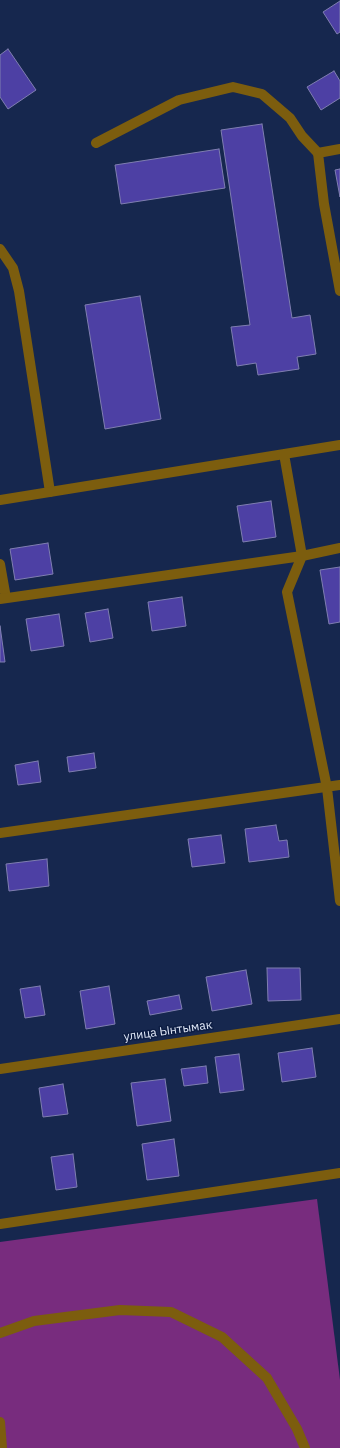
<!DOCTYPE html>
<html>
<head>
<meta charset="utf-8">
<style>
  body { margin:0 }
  canvas { display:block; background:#16274e }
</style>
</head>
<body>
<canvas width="340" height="1448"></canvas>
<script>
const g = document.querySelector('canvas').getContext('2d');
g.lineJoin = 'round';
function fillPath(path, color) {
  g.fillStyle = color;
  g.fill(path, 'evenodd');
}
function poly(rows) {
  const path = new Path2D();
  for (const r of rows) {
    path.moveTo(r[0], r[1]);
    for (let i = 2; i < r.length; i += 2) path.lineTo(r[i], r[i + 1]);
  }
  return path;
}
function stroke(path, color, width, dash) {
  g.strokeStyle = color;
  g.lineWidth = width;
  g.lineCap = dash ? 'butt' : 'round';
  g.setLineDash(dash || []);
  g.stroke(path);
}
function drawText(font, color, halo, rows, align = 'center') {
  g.font = font + ' "IBM Plex Sans",sans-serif';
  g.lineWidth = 3;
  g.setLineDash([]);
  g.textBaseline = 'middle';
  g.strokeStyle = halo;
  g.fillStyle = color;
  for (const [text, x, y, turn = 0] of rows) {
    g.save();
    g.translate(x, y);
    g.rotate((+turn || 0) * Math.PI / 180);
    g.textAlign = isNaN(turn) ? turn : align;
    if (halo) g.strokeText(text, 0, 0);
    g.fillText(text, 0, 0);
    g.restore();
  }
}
fillPath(poly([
  [317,1199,340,1380,340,1448,0,1448,0,1242]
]), '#782c7e');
const building = poly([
  [340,1,340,32,337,34,323,12,340,1],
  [8,49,36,90,8,109,0,97,0,55,8,49],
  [334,71,340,81,340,98,321,110,307,87,334,71],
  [262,124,292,318,310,315,316,354,297,357,299,369,258,375,256,363,237,366,231,327,250,325,221,130,262,124],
  [219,149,225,188,121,204,115,165,219,149],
  [340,169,340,197,335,170,340,169],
  [140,296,161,419,105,429,85,305,140,296],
  [271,501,276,537,243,542,237,506,271,501],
  [48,543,53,574,15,580,10,549,48,543],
  [340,567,340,622,329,624,320,570,340,567],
  [182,597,186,626,152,631,148,602,182,597],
  [108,609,113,638,90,642,85,613,108,609],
  [59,614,64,646,31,651,26,619,59,614],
  [0,626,5,662,0,662,0,626],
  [94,753,96,768,69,772,67,757,94,753],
  [38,761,41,782,18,785,15,765,38,761],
  [276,825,279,841,287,840,289,857,249,862,245,829,276,825],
  [221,835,225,863,192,867,188,839,221,835],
  [47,859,49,886,9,891,6,864,47,859],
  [267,968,300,968,301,1000,268,1001,267,968],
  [246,970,252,1004,212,1011,206,977,246,970],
  [40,986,45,1015,25,1018,20,989,40,986],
  [109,986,115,1024,86,1029,80,991,109,986],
  [179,995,182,1009,150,1015,147,1001,179,995],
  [312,1048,316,1077,282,1082,278,1053,312,1048],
  [239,1054,244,1090,220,1093,215,1057,239,1054],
  [206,1066,208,1083,184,1086,181,1069,206,1066],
  [165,1079,171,1121,137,1126,131,1083,165,1079],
  [63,1084,68,1114,43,1117,39,1088,63,1084],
  [174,1139,179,1176,147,1180,142,1144,174,1139],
  [73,1154,77,1187,56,1190,51,1157,73,1154]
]);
fillPath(building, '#4d40a4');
stroke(building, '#7f7eb0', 1);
stroke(poly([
  [96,143,179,100,233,87,262,94,290,118,302,136,318,153],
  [0,249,13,268,19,291,50,492],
  [0,564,6,598],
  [0,1333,34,1321,120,1310,171,1312,222,1337,267,1378,297,1429,305,1448],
  [0,1422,2,1448]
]), '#7c5d0e', 10);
stroke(poly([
  [340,149,318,153,324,204,340,291],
  [284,454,302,556,287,592,327,788,340,901],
  [0,500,340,445],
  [0,599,302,556,340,548],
  [0,833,340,785],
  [0,1069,340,1019],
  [0,1224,340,1173]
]), '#7c5d0e', 10);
drawText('12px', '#e3ebfa', '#0d1d43', [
  ["улица Ынтымак",168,1031,-8]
]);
</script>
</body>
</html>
